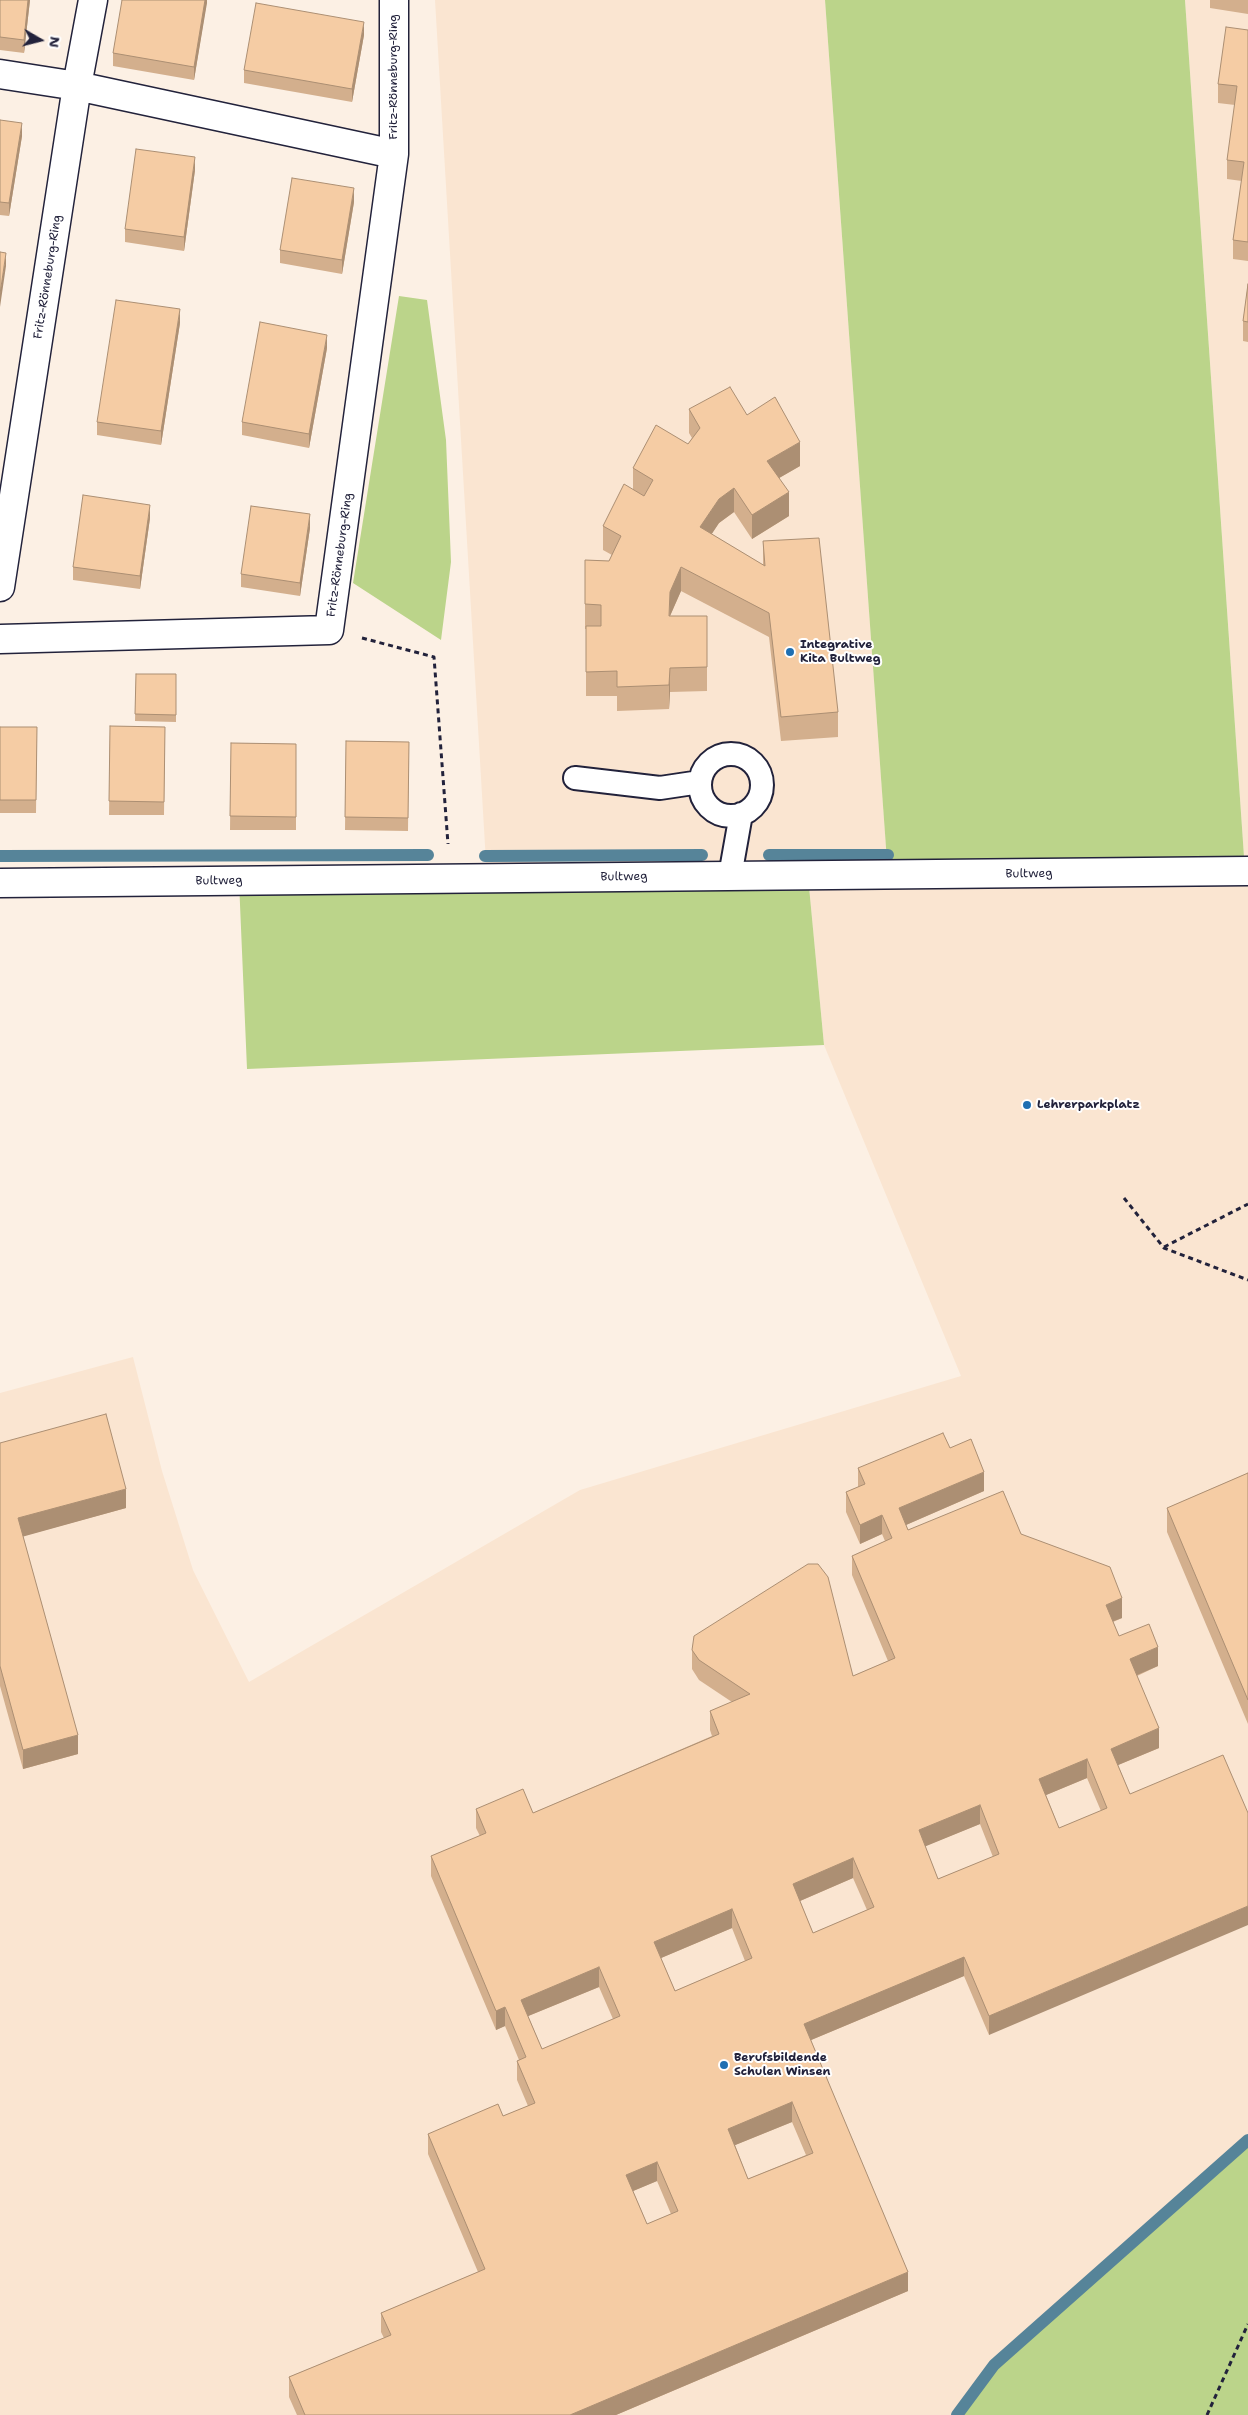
<!DOCTYPE html>
<html>
<head>
<meta charset="utf-8">
<style>
  body { margin:0 }
  #map { position:relative; width:1248px; height:2415px; overflow:hidden; background:#fcf0e4; font-family:"Shantell Sans",sans-serif }
  canvas { display:block }
  .north { position:absolute; left:15px; top:15px; width:50px; height:50px; -webkit-text-stroke:4px #fff; paint-order:stroke; rotate:98deg; font-size:14px; font-weight:700; line-height:20px; text-align:center; color:#22223b }
  .north::after { content:''; display:block; margin:auto; width:18px; height:22px; background:#22223b; clip-path:polygon(50% 0,100% 100%,50% 72%,0 100%) }
</style>
</head>
<body>
<div id="map">
<canvas width="1248" height="2415"></canvas>
<div class="north">N</div>
</div>
<script>
const g = document.querySelector('canvas').getContext('2d');
g.lineJoin = 'round';
function fillPath(path, color) {
  g.fillStyle = color;
  g.fill(path, 'evenodd');
}
function poly(rows) {
  const path = new Path2D();
  for (const r of rows) {
    if (r.length === 3) {
      path.moveTo(r[0] + r[2], r[1]);
      path.arc(r[0], r[1], r[2], 0, 2 * Math.PI);
      continue;
    }
    path.moveTo(r[0], r[1]);
    for (let i = 2; i < r.length; i += 2) path.lineTo(r[i], r[i + 1]);
  }
  return path;
}
function stroke(path, color, width, dash) {
  g.strokeStyle = color;
  g.lineWidth = width;
  g.lineCap = dash ? 'butt' : 'round';
  g.setLineDash(dash || []);
  g.stroke(path);
}
function drawText(font, color, halo, rows, align = 'center') {
  g.font = font + ' "Shantell Sans",sans-serif';
  g.lineWidth = 4;
  g.setLineDash([]);
  g.textBaseline = 'middle';
  g.strokeStyle = halo;
  g.fillStyle = color;
  for (const [text, x, y, turn = 0] of rows) {
    g.save();
    g.translate(x, y);
    g.rotate((+turn || 0) * Math.PI / 180);
    g.textAlign = isNaN(turn) ? turn : align;
    if (halo) g.strokeText(text, 0, 0);
    g.fillText(text, 0, 0);
    g.restore();
  }
}
fillPath(poly([
  [435,0,825,0,888,874,1245,871,1185,0,1248,0,1248,2140,994,2365,957,2415,0,2415,0,1393,133,1357,162,1471,193,1570,249,1682,580,1490,961,1376,824,1045,808,876,487,879]
]), '#fae5d1');
fillPath(poly([
  [825,0,1185,0,1245,871,888,875],
  [399,296,427,300,446,440,451,562,441,640,353,583],
  [808,876,824,1045,247,1069,239,881],
  [1248,2140,1248,2415,957,2415,994,2365]
]), '#bbd48a');
stroke(poly([
  [769,855,888,855],
  [0,856,428,855],
  [485,856,702,855],
  [957,2415,994,2365,1248,2140]
]), '#568499', 12);
const service = poly([
  [731,785,31],
  [575,778,660,788,700,782],
  [730,876,741,814]
]);
const minor = poly([
  [394,0,394,154],
  [0,74,77,86,394,154,329,630,0,639],
  [0,587,77,86,93,0],
  [0,883,1248,871]
]);
stroke(service, '#22223b', 26);
stroke(minor, '#22223b', 31);
stroke(poly([
  [362,638,434,657,448,844],
  [1124,1198,1164,1248,1248,1280],
  [1164,1247,1248,1204],
  [1207,2415,1248,2324]
]), '#22223b', 3, [5, 4]);
stroke(service, '#fff', 22);
stroke(minor, '#fff', 28);
fillPath(poly([
  [0,0,30,0,24,53,0,50],
  [207,0,194,80,113,66,113,53],
  [1210,0,1248,0,1248,14,1210,8],
  [1248,30,1248,261,1233,259,1233,240,1242,181,1227,179,1227,160,1235,105,1218,103,1218,84],
  [364,35,352,102,244,83,244,70],
  [0,120,22,136,9,216,0,215],
  [195,170,184,251,125,242,125,229],
  [354,202,342,274,280,263,280,250],
  [1248,284,1248,342,1243,341,1243,321],
  [180,323,161,445,97,435,97,422],
  [327,348,309,448,242,435,242,422],
  [689,409,747,415,800,466,779,478,789,516,752,539,734,512,719,523,711,534,763,565,763,541,838,712,838,737,781,741,769,637,681,591,670,616,707,616,707,691,670,692,669,709,617,711,617,696,586,696,586,629,585,629,585,560,609,561,612,555,603,550,603,526,633,489,633,468,688,444,692,438,689,433],
  [150,518,140,589,73,580,73,567],
  [310,528,300,596,241,587,241,574],
  [136,674,176,674,176,722,135,721],
  [110,726,165,727,164,815,109,815],
  [0,727,37,727,36,813,0,813],
  [346,741,409,742,408,831,345,830],
  [231,743,296,744,296,830,230,830],
  [0,1443,126,1508,23,1536,78,1754,23,1769,0,1686],
  [950,1448,984,1491,906,1525,908,1530,1021,1534,1122,1618,1113,1622,1119,1636,1158,1666,1137,1676,1159,1748,1118,1765,1130,1794,989,2035,964,1976,811,2040,908,2291,616,2415,297,2415,289,2397,289,2377,384,2338,381,2332,381,2313,478,2272,428,2154,428,2134,503,2116,528,2106,517,2080,517,2061,519,2060,505,2026,496,2030,431,1876,431,1856,480,1836,476,1828,476,1809,533,1813,712,1736,710,1730,710,1711,732,1702,699,1680,692,1669,692,1650,853,1676,888,1661,852,1575,852,1556,885,1541,882,1534,860,1544,846,1512,846,1492,858,1487,858,1468],
  [1087,1778,1101,1811,1059,1828,1046,1795],
  [980,1824,993,1857,938,1879,925,1846],
  [853,1878,867,1910,813,1933,800,1901],
  [732,1928,745,1961,675,1991,661,1958],
  [599,1987,613,2019,542,2049,528,2016],
  [792,2122,806,2155,748,2179,735,2145],
  [657,2181,671,2214,647,2224,633,2191],
  [1248,1473,1248,1724,1167,1532,1167,1508]
]), '#d3af8d');
fillPath(poly([
  [28,0,30,0,24,53,24,40],
  [205,0,207,0,207,3,194,80,194,67],
  [364,22,364,35,352,102,352,89],
  [22,123,22,136,9,216,9,203],
  [195,157,195,170,184,251,184,237],
  [354,188,354,202,342,274,342,260],
  [6,253,6,266,0,307,0,294],
  [180,309,180,323,161,445,161,431],
  [327,335,327,348,309,448,309,434],
  [800,442,800,466,767,485,767,461],
  [734,488,734,512,719,523,700,552,700,527,719,499],
  [789,492,789,516,752,539,752,515],
  [150,505,150,518,140,589,140,576],
  [310,514,310,528,300,596,300,583],
  [681,567,681,591,670,616,669,640,670,592],
  [670,668,670,692,669,709,669,685],
  [984,1472,984,1491,899,1528,899,1508],
  [126,1489,126,1508,18,1538,18,1518],
  [882,1515,882,1534,860,1544,860,1525],
  [1122,1598,1122,1618,1106,1624,1106,1605],
  [1158,1647,1158,1666,1130,1678,1130,1659],
  [1159,1728,1159,1748,1111,1768,1111,1749],
  [78,1735,78,1754,23,1769,23,1750],
  [1087,1759,1087,1778,1039,1798,1039,1779],
  [980,1805,980,1824,919,1849,919,1830],
  [853,1858,853,1878,793,1904,793,1884],
  [1248,1906,1248,1925,989,2035,989,2016],
  [732,1909,732,1928,654,1961,654,1942],
  [964,1957,964,1976,804,2043,804,2024],
  [599,1967,599,1987,521,2019,521,2000],
  [505,2007,505,2026,496,2030,496,2011],
  [792,2102,792,2122,728,2148,728,2129],
  [657,2162,657,2181,626,2194,626,2175],
  [908,2272,908,2291,616,2415,570,2415]
]), '#ac8f73');
const building = poly([
  [0,0,28,0,24,40,0,37,0,0],
  [122,0,205,0,194,67,113,53,122,0],
  [256,3,364,22,352,89,244,70,256,3],
  [1226,27,1248,30,1248,242,1233,240,1244,162,1227,160,1237,86,1218,84,1226,27],
  [0,120,22,123,9,203,0,202,0,120],
  [136,149,195,157,184,237,125,229,136,149],
  [292,178,354,188,342,260,280,250,292,178],
  [0,252,6,253,0,294,0,252],
  [1248,284,1248,322,1243,321,1248,284],
  [116,300,180,309,161,431,97,422,116,300],
  [260,322,327,335,309,434,242,422,260,322],
  [730,387,747,415,775,397,800,442,767,461,789,492,752,515,734,488,719,499,700,527,765,566,763,541,819,538,838,712,781,717,769,613,681,567,670,592,669,616,707,616,707,667,670,668,669,685,617,687,617,671,586,672,586,626,601,626,601,605,585,604,585,560,609,561,621,536,603,526,624,484,644,496,653,480,633,468,656,425,688,444,700,428,689,409,730,387],
  [83,495,150,505,140,576,73,567,83,495],
  [251,506,310,514,300,583,241,574,251,506],
  [136,674,176,674,176,715,135,714,136,674],
  [110,726,165,727,164,802,109,801,110,726],
  [0,727,37,727,36,800,0,800,0,727],
  [346,741,409,742,408,818,345,817,346,741],
  [231,743,296,744,296,817,230,816,231,743],
  [106,1414,126,1489,18,1518,78,1735,23,1750,0,1666,0,1443,106,1414],
  [943,1433,950,1448,971,1439,984,1472,899,1508,908,1530,1003,1491,1021,1534,1110,1567,1122,1598,1106,1605,1119,1636,1149,1624,1158,1647,1130,1659,1159,1728,1111,1749,1130,1794,1223,1755,1248,1813,1248,1906,989,2016,964,1957,804,2024,908,2272,570,2415,305,2415,289,2377,391,2335,381,2313,485,2269,428,2134,498,2104,503,2116,535,2103,517,2061,526,2057,505,2007,496,2011,431,1856,486,1833,476,1809,523,1789,533,1813,719,1734,710,1711,750,1694,699,1660,692,1650,694,1636,808,1564,818,1564,828,1577,853,1676,895,1658,852,1556,892,1538,882,1515,860,1525,846,1492,865,1484,858,1468,943,1433],
  [1087,1759,1107,1808,1059,1828,1039,1779,1087,1759],
  [980,1805,999,1854,938,1879,919,1830,980,1805],
  [853,1858,874,1907,813,1933,793,1884,853,1858],
  [732,1909,752,1958,675,1991,654,1942,732,1909],
  [599,1967,620,2016,542,2049,521,2000,599,1967],
  [792,2102,813,2153,748,2179,728,2129,792,2102],
  [657,2162,678,2211,647,2224,626,2175,657,2162],
  [1248,1473,1248,1700,1167,1508,1248,1473]
]);
fillPath(building, '#f5cca4');
stroke(building, '#ac8f73', 1);
for (const [x, y, r, color] of [
  [790,652,5,"#1f6fb2"],
  [1027,1105,5,"#1f6fb2"],
  [724,2065,5,"#1f6fb2"]
]) {
  const dot = new Path2D();
  dot.arc(x, y, r, 0, 2 * Math.PI);
  g.fillStyle = color;
  g.fill(dot);
  stroke(dot, '#fff', 2);
}
drawText('12px', '#22223b', '#fff', [
  ["Fritz-Rönneburg-Ring",394,77,-90],
  ["Fritz-Rönneburg-Ring",48,277,-81],
  ["Fritz-Rönneburg-Ring",340,555,-82],
  ["Bultweg",1029,874,-1],
  ["Bultweg",624,877,-1],
  ["Bultweg",219,881,-1]
]);
drawText('bold 12px', '#22223b', '#fff', [
  ["Integrative",800,645],
  ["Kita Bultweg",800,659],
  ["Lehrerparkplatz",1037,1105],
  ["Berufsbildende",734,2058],
  ["Schulen Winsen",734,2072]
], 'left');
</script>
</body>
</html>
